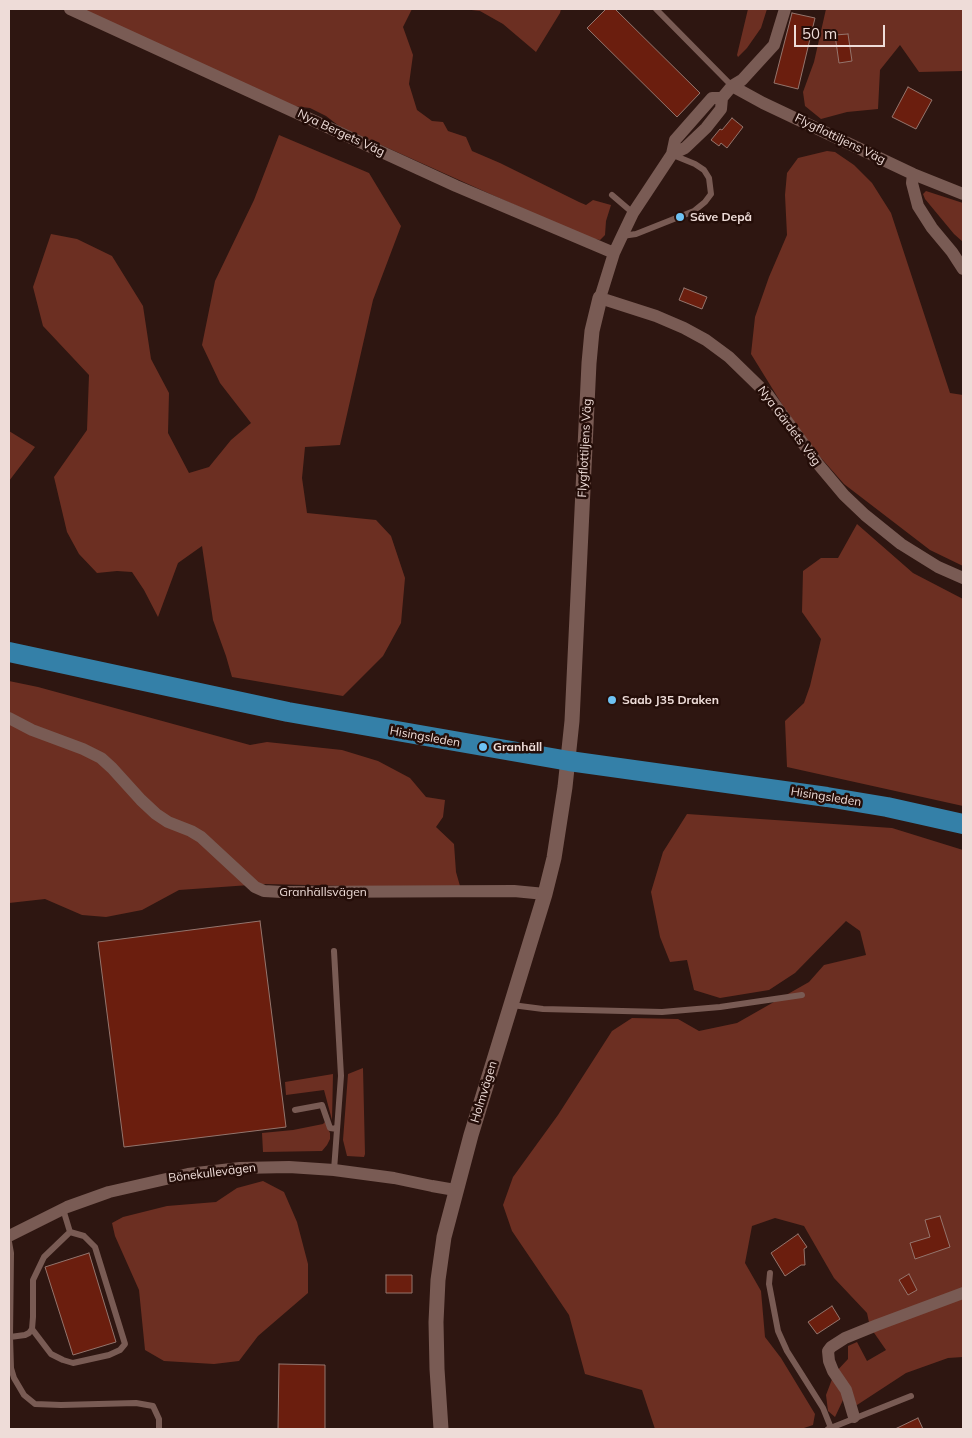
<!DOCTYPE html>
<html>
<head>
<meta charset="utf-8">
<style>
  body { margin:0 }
  #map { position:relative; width:972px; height:1438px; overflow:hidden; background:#2e1611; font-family:Mulish,sans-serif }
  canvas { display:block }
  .frame { position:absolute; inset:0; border:10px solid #eedcd8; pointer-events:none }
  .scale { position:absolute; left:794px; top:25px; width:91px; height:22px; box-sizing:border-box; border:2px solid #eedcd8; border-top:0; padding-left:6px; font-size:15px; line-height:18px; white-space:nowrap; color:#eedcd8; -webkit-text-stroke:4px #240d08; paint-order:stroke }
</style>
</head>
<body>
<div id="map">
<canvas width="972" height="1438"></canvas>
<div class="frame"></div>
<div class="scale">50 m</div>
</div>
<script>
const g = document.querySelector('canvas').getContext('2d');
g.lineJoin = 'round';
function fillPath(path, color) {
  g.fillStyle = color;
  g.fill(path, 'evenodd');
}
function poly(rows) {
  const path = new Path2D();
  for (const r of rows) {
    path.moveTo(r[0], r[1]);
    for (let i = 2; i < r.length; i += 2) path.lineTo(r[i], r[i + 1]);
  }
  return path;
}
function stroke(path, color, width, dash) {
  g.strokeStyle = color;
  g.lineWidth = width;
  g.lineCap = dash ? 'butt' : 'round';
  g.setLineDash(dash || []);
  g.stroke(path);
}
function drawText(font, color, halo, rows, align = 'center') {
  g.font = font + ' Mulish,sans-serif';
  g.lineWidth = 5;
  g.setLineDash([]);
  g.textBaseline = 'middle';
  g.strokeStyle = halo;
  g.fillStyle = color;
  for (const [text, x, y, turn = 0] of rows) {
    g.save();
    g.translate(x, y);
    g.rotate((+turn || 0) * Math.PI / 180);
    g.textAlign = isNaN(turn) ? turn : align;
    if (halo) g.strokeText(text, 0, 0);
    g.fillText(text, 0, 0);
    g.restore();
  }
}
fillPath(poly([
  [81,9,412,9,403,27,413,55,409,84,417,110,432,121,443,122,448,131,466,137,472,151,500,163,579,202,586,205,593,200,611,205,606,221,605,235,600,240,588,238,339,126,326,116,310,108,293,106],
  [463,9,561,9,560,13,536,52,503,24,480,11],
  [748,9,767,9,761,28,747,48,738,57,737,55],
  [826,9,963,9,963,71,919,72,900,45,880,70,878,109,847,112,821,119,805,106,803,92,814,62],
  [279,135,369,173,401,226,373,300,340,445,305,447,302,478,307,513,376,520,391,536,405,578,401,623,383,656,343,696,232,677,226,656,213,620,202,546,178,563,158,617,144,590,132,572,117,571,97,573,79,554,67,532,54,477,87,430,89,375,43,326,33,287,51,234,77,239,112,256,143,306,151,359,169,393,168,433,189,473,209,467,231,440,251,423,220,383,202,345,215,281,254,200],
  [827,151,835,152,854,165,872,183,891,213,950,393,963,395,963,566,930,550,844,484,801,435,751,354,755,317,769,277,787,235,785,195,787,173,798,158],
  [926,191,963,203,963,242,954,234,925,199,923,194],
  [9,431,35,447,9,481],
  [857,524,913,573,963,599,963,806,787,767,785,721,804,703,810,686,821,639,802,612,803,571,821,558,838,558],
  [9,681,38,687,250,745,267,742,342,750,378,761,410,778,426,797,445,800,443,817,436,827,454,844,456,872,460,886,435,888,264,884,179,890,142,910,106,917,82,915,45,899,9,903],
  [687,814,892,828,963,850,963,1357,948,1358,906,1373,857,1405,843,1400,835,1417,828,1411,826,1395,834,1374,848,1359,848,1346,857,1342,867,1361,886,1350,870,1327,867,1313,834,1278,804,1226,775,1218,752,1226,745,1263,761,1291,765,1337,781,1358,815,1414,813,1425,801,1429,655,1429,642,1390,585,1374,569,1315,512,1231,503,1205,513,1177,558,1115,612,1031,632,1018,678,1019,699,1031,737,1023,809,982,824,965,866,955,860,931,846,921,795,973,769,990,720,998,694,990,687,960,670,962,660,937,651,892,663,852],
  [363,1068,365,1154,364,1157,347,1156,343,1140,348,1074],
  [333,1074,332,1120,324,1090,286,1095,285,1082],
  [325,1122,330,1133,330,1139,327,1145,322,1151,263,1152,262,1133,293,1130,323,1124],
  [263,1181,284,1192,297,1222,308,1264,308,1293,258,1336,239,1361,214,1364,164,1361,145,1350,139,1290,115,1236,112,1223,123,1217,167,1206,216,1202,237,1188]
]), '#6c2f22');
const building = poly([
  [606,9,615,9,700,93,677,117,587,28,606,9],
  [792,13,815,18,798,89,774,83,792,13],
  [848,34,852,61,839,63,835,35,848,34],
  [908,87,932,100,916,129,892,117,908,87],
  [732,118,743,127,727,148,721,143,719,146,711,140,720,129,722,130,732,118],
  [684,288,707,297,702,309,679,300,684,288],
  [260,921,286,1127,124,1147,98,942,260,921],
  [940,1216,950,1247,915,1259,910,1243,930,1237,925,1220,940,1216],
  [798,1234,807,1247,804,1249,805,1265,801,1265,785,1276,771,1253,798,1234],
  [89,1253,116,1342,73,1355,45,1267,89,1253],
  [909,1274,917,1290,908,1295,899,1280,909,1274],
  [386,1275,412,1275,412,1293,386,1293,386,1275],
  [832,1306,840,1319,817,1334,808,1322,832,1306],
  [279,1364,325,1365,325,1429,278,1429,279,1364],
  [918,1418,923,1429,895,1429,918,1418]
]);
fillPath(building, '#6b1e0e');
stroke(building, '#94756d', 1);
stroke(poly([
  [656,9,732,86],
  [612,195,633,213],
  [622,236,636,234,694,211,705,202,711,194,709,178,704,170,695,164,673,155],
  [512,1005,543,1009,662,1012,720,1007,802,995],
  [295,1110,322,1105,330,1128,337,1129],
  [334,1170,341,1076,334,951],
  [9,1242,11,1253,10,1337,11,1368,14,1378,24,1395,35,1404,61,1405,136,1403,153,1406,159,1419,159,1429],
  [770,1273,769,1284,778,1331,787,1351,823,1408,831,1428],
  [32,1329,51,1354,63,1360,73,1363,109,1355,120,1350,125,1344,95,1247,84,1236,70,1232],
  [10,1337,25,1335,29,1333,32,1329,33,1317,33,1280,44,1257,70,1232,63,1209],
  [828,1429,911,1396]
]), '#795b54', 6);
stroke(poly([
  [70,9,456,186,614,253],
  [732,86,763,103,913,174,963,194],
  [722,98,712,98,675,140,672,154,633,213,622,236,614,253,600,298,656,316,684,328,706,340,729,357,768,395,818,464,844,495,865,515,901,544,938,567,963,578],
  [672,154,685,148,706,128,721,109,722,98,732,86,742,80,774,45,785,9],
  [913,174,912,183,918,206,932,228,952,252,963,269],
  [9,718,32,730,83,749,101,758,112,768,141,800,156,814,168,822,191,831,201,837,255,887,264,891,282,892,514,891,545,894],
  [9,1236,67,1207,109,1192,188,1174,240,1168,289,1167,334,1170,394,1178,432,1186,455,1190],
  [854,1417,846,1390,833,1371,829,1361,828,1351,831,1347,845,1338,877,1325,963,1293]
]), '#795b54', 12);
stroke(poly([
  [441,1429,437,1369,436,1322,438,1280,444,1237,471,1135,545,894,554,858,565,787,572,721,589,363,592,331,600,298]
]), '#795b54', 15);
stroke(poly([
  [9,652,288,712,569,761,827,797,887,807,963,824]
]), '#3480a8', 20);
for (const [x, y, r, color] of [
  [680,217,5,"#6ec2f3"],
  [612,700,5,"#6ec2f3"],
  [483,747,5,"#6ec2f3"]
]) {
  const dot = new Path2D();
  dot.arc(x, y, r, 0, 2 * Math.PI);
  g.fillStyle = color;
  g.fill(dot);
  stroke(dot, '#240d08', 2);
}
drawText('12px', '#eedcd8', '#240d08', [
  ["Nya Bergets Väg",341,133,25],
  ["Flygflottiljens Väg",840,139,26],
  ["Nya Gärdets Väg",789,426,53],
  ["Flygflottiljens Väg",585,448,-87],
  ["Hisingsleden",425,737,10],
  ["Hisingsleden",826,797,9],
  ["Granhällsvägen",323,892],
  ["Holmvägen",484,1092,-73],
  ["Bönekullevägen",212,1173,-7]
]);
drawText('bold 12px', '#eedcd8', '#240d08', [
  ["Säve Depå",690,217],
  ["Saab J35 Draken",622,700],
  ["Granhäll",493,747]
], 'left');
</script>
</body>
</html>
